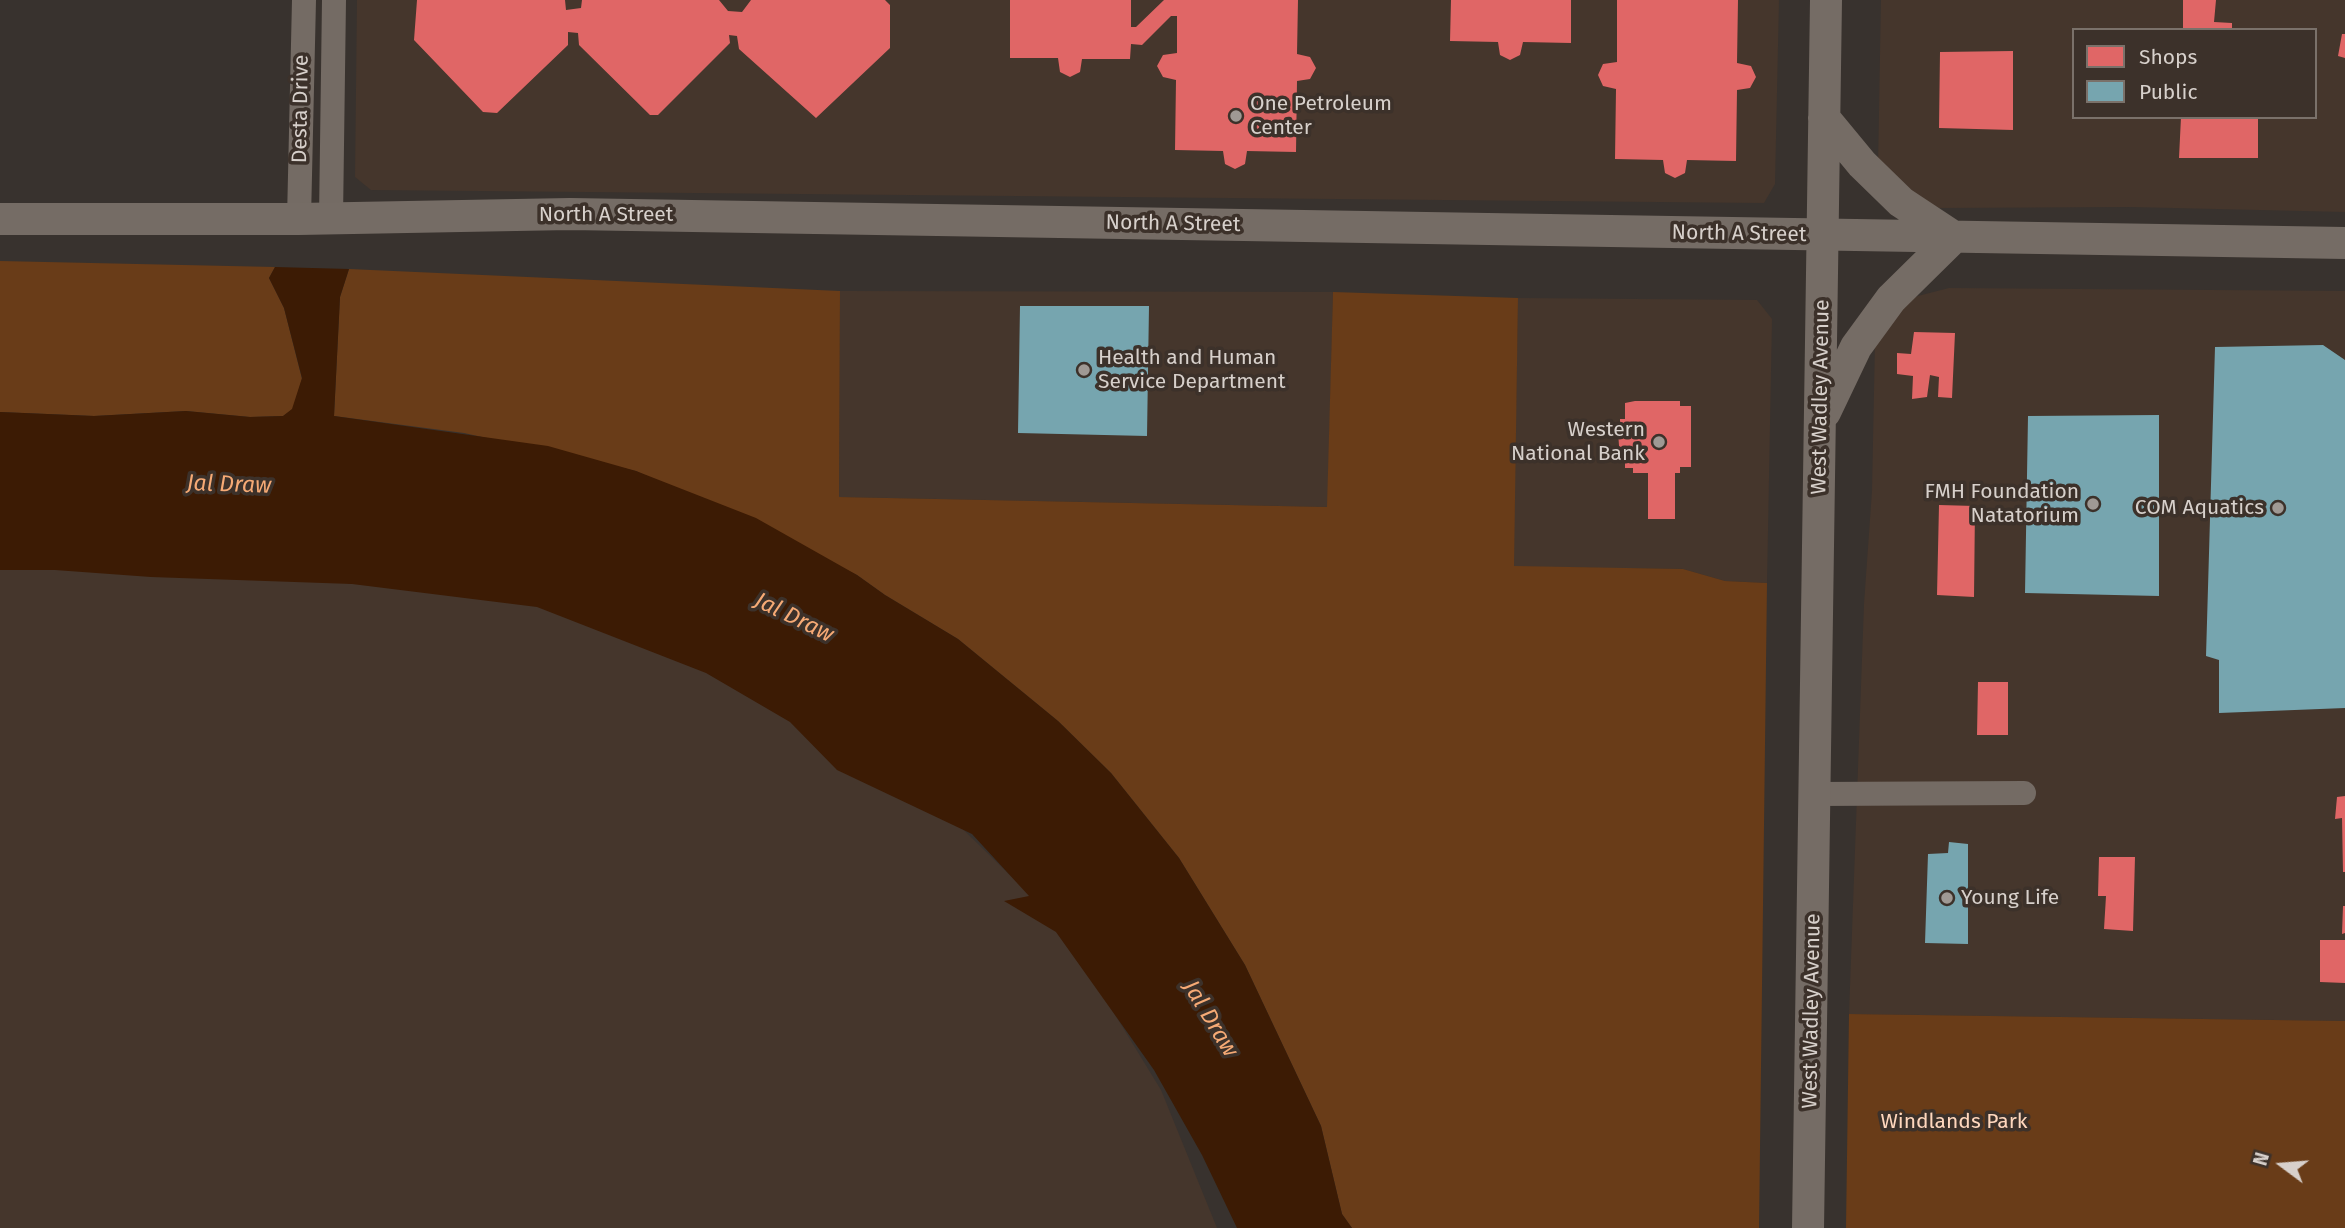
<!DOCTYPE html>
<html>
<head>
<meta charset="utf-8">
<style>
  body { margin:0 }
  #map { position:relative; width:2345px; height:1228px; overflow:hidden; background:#38322e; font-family:"Fira Sans",sans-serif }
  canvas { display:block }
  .legend { position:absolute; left:2072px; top:28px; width:245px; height:91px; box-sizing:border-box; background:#3c312a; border:2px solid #7a716a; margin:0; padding:9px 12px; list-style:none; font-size:21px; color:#d7d0cb }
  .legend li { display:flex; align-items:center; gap:14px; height:35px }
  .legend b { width:35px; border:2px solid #7a716a }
  .north { position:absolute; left:2247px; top:1130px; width:70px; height:70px; -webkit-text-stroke:5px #3c312a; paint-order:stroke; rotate:286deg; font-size:19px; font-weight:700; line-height:28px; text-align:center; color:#d7d0cb }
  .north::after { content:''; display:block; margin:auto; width:24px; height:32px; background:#d7d0cb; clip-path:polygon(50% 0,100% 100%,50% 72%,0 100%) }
</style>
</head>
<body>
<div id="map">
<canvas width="2345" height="1228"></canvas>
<ul class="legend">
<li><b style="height:19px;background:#e06666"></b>Shops</li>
<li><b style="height:19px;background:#76a5af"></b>Public</li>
</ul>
<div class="north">N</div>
</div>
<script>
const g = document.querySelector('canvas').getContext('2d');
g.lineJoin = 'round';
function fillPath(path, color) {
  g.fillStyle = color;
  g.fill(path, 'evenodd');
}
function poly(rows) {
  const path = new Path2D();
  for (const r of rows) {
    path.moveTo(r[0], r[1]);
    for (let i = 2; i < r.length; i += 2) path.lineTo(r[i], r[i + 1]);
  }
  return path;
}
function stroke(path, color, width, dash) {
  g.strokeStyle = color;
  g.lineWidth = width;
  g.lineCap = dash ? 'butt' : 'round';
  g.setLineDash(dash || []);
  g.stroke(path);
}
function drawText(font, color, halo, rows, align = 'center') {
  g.font = font + ' "Fira Sans",sans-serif';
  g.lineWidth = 7;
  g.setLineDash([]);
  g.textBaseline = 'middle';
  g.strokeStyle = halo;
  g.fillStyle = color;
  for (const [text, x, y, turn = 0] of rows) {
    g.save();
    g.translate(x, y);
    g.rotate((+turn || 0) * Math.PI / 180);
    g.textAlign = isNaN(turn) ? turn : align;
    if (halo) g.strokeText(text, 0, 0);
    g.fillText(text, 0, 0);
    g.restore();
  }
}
fillPath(poly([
  [357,0,1779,0,1775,184,1764,203,371,190,355,177],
  [1881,0,2345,0,2345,212,2130,207,1939,208,1912,196,1878,167],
  [2074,30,2315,30,2315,117,2074,117],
  [1949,288,2345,291,2345,1021,1849,1014,1864,604,1872,491,1875,341,1889,318,1914,297],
  [840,291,1333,292,1328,507,839,497],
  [1518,298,1757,300,1772,319,1767,583,1725,581,1683,569,1513,567],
  [0,551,586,605,927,794,1027,892,1106,1000,1161,1090,1217,1228,0,1228]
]), '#45362c');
fillPath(poly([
  [0,261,275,267,269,278,284,308,302,379,293,409,283,416,250,417,186,411,94,416,0,412],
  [349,269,840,291,839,497,1327,507,1333,292,1518,298,1514,566,1683,569,1725,581,1767,583,1759,1228,1352,1228,1342,1214,1321,1126,1245,965,1179,858,1111,773,1058,721,958,639,885,595,857,575,636,471,464,433,334,416,340,297],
  [1849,1014,2345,1021,2345,1228,1846,1228]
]), '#693c18');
fillPath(poly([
  [275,267,349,269,340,297,334,416,548,446,636,471,756,518,857,575,885,595,958,639,1058,721,1111,773,1179,858,1245,965,1321,1126,1342,1214,1352,1228,1237,1228,1202,1155,1154,1070,1056,932,1004,901,1029,896,972,834,837,770,790,722,706,673,537,607,352,584,151,577,55,570,0,570,0,412,94,416,186,411,250,417,283,416,292,409,302,378,284,308,269,278]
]), '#3c1b04');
fillPath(poly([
  [417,0,565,0,566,10,581,8,582,0,719,0,728,11,742,12,751,0,885,0,890,5,890,48,816,118,739,49,737,36,729,35,730,43,658,115,650,115,579,45,578,33,568,32,568,45,497,113,483,112,414,40],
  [1010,0,1131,0,1131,27,1136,27,1164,0,1298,0,1297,54,1310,57,1316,68,1310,79,1297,81,1296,152,1247,151,1245,164,1235,169,1225,164,1223,151,1175,150,1176,80,1163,77,1157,66,1163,55,1177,53,1177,16,1171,16,1142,45,1131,44,1130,59,1082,59,1080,72,1070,77,1060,72,1058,58,1010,58],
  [1451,0,1571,0,1571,43,1523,42,1520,55,1510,60,1500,55,1498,42,1450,41],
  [1617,0,1738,0,1737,63,1751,66,1756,77,1750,88,1737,90,1736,161,1687,160,1685,173,1675,178,1665,173,1663,160,1615,159,1616,89,1603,86,1598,75,1603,64,1617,62],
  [2183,0,2216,0,2214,22,2232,23,2232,30,2183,30],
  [2342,34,2345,34,2345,58,2338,56],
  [2013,51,2013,130,1939,128,1940,52],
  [2181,117,2258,117,2258,158,2179,158],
  [1914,332,1955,333,1952,398,1938,397,1939,377,1930,375,1927,397,1912,399,1913,376,1897,374,1897,353,1911,354],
  [1635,401,1680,401,1680,406,1691,406,1691,467,1680,467,1680,473,1675,473,1675,519,1648,519,1648,473,1633,473,1633,468,1625,468,1625,459,1620,459,1618,432,1620,432,1620,419,1625,419,1625,403],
  [1939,505,1975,506,1974,597,1937,595],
  [1978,682,2008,682,2008,735,1977,735],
  [2345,796,2345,872,2343,872,2342,818,2335,819,2337,797],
  [2099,857,2135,857,2133,931,2104,929,2106,896,2098,896],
  [2343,906,2345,906,2345,933,2342,934],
  [2320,940,2345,940,2345,983,2320,982]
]), '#e06666');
fillPath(poly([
  [1020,306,1149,306,1147,436,1018,433],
  [2323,345,2345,360,2345,708,2219,713,2219,660,2206,656,2215,347],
  [2159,415,2159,596,2025,593,2028,416],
  [1949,842,1968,844,1968,944,1925,943,1928,854,1948,853]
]), '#76a5af');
stroke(poly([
  [331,218,334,0],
  [299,219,304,0],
  [1815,794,2024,793]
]), '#746b64', 24);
stroke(poly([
  [1824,118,1862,164,1901,202,1954,237,1891,299,1856,347,1825,412],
  [0,219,299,219,570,214,2345,243],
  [1808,1228,1826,0]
]), '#756c65', 32);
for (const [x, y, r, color] of [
  [1236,116,7,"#9f9994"],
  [1084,370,7,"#9f9994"],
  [1659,442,7,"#9f9994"],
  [2093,504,7,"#9f9994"],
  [2278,508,7,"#9f9994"],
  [1947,898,7,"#9f9994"]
]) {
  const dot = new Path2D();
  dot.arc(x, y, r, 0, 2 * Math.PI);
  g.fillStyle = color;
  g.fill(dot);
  stroke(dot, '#3c312a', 2.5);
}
drawText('21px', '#d7d0cb', '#3c312a', [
  ["One Petroleum",1250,104],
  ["Center",1250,128],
  ["Health and Human",1098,358],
  ["Service Department",1098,382],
  ["Western",1645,430,"right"],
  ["National Bank",1645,454,"right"],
  ["FMH Foundation",2079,492,"right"],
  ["Natatorium",2079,516,"right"],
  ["COM Aquatics",2264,508,"right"],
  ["Young Life",1961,898]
], 'left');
drawText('21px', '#d7d0cb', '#3c312a', [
  ["Desta Drive",301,109,-89],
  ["North A Street",606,215],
  ["North A Street",1173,224,1],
  ["North A Street",1739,234,1],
  ["West Wadley Avenue",1821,397,-89],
  ["West Wadley Avenue",1812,1011,-89]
]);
drawText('21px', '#ffd7bd', '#3c312a', [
  ["Windlands Park",1954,1122]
]);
drawText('italic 23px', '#f6aa75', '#3c312a', [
  ["Jal Draw",229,485,2],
  ["Jal Draw",794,618,26],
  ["Jal Draw",1210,1019,59]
]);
</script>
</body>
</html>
